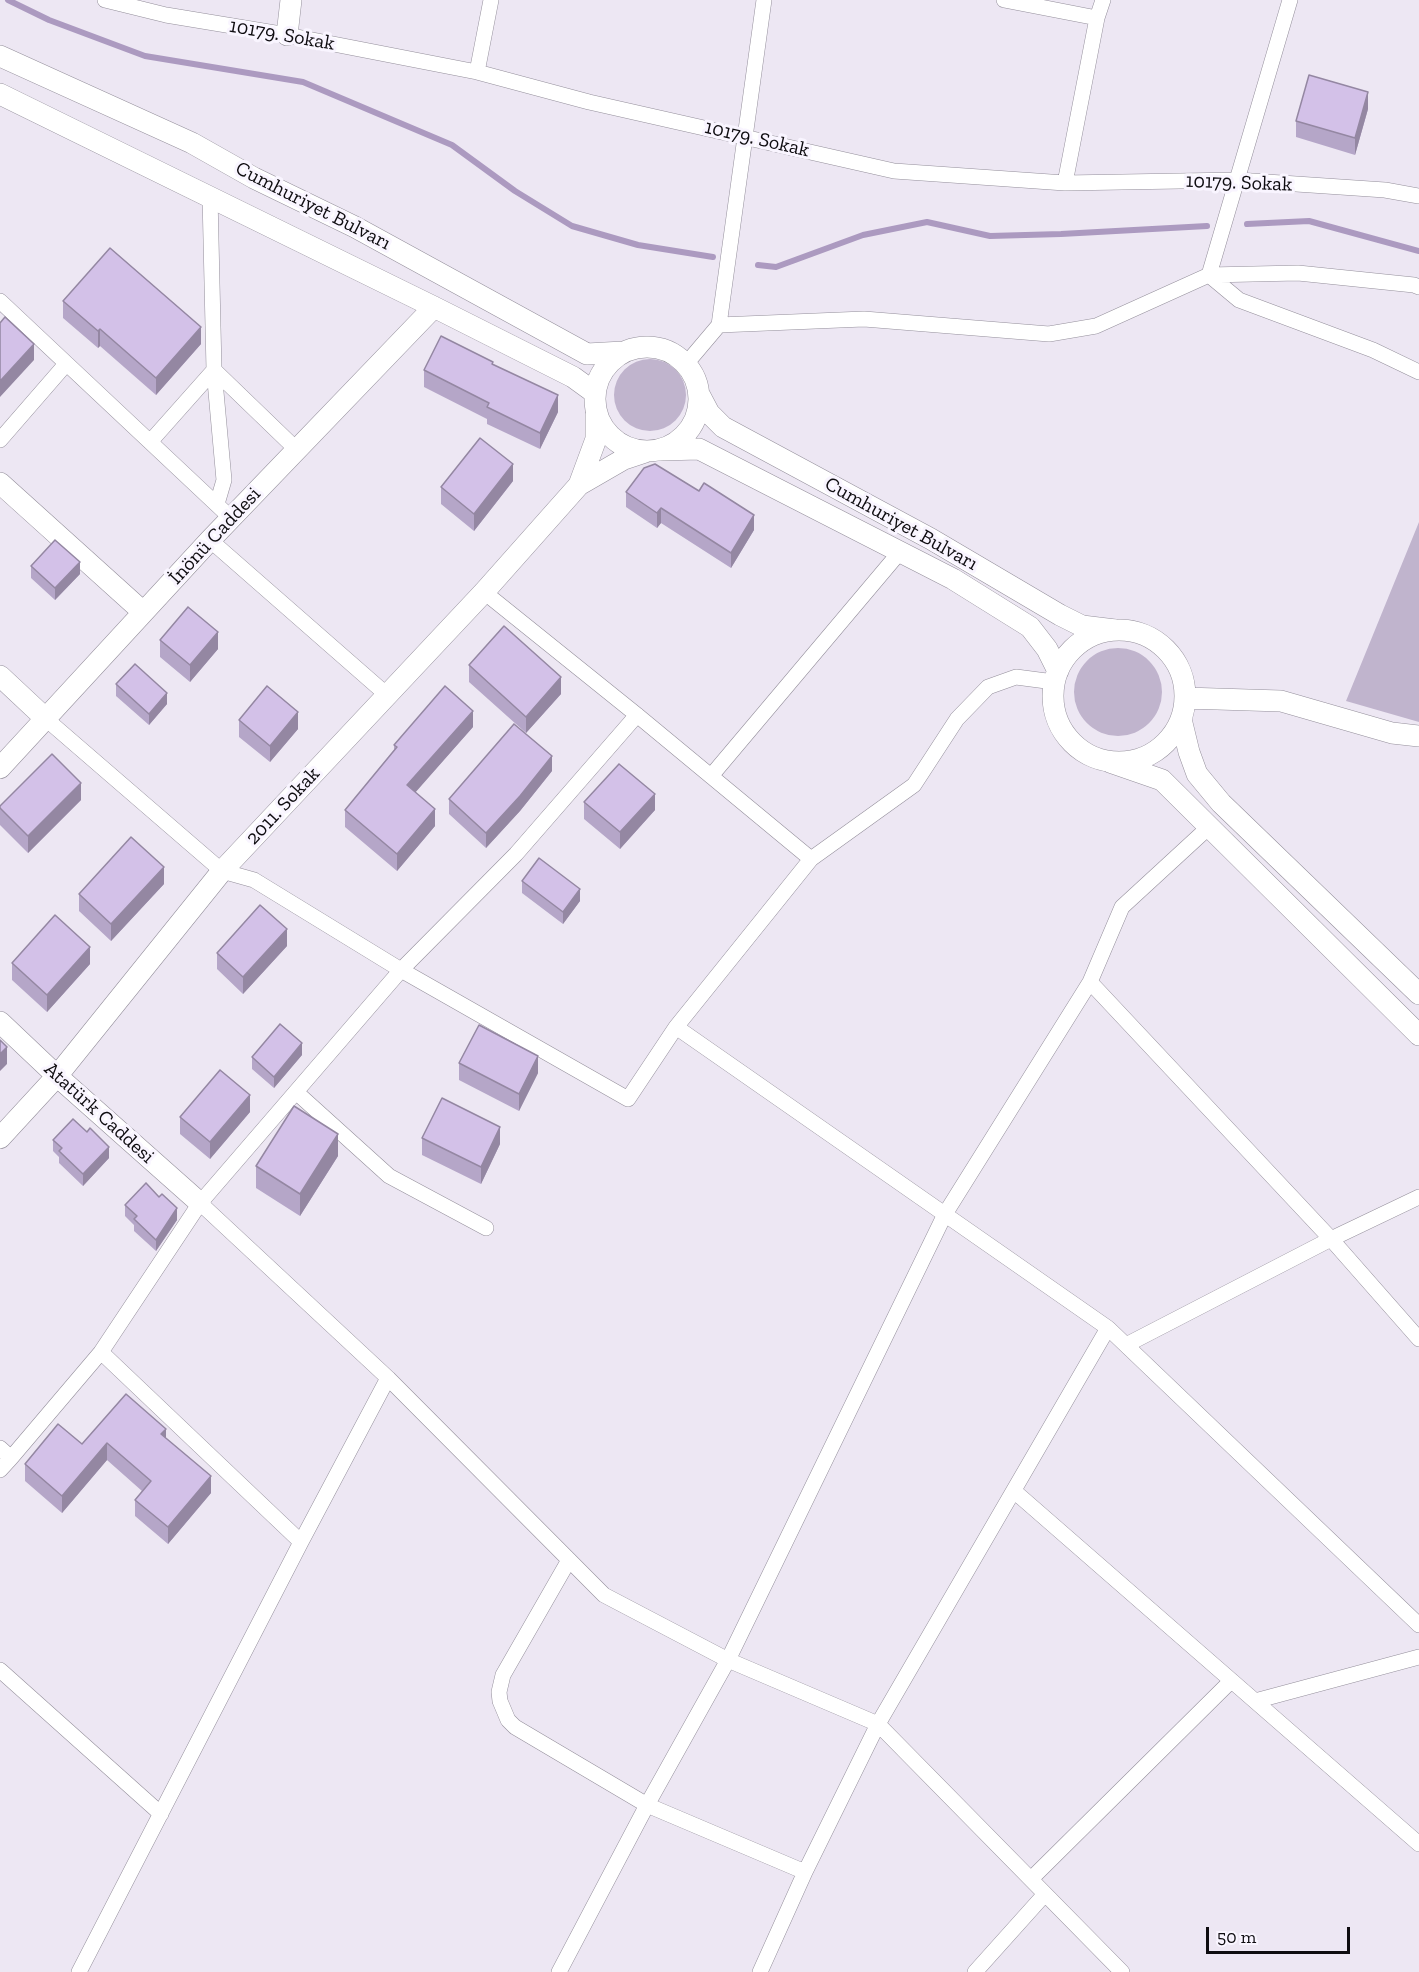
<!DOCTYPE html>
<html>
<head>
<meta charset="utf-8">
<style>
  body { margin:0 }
  #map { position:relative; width:1419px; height:1972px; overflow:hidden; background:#ede7f3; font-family:"Zilla Slab",serif }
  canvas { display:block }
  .scale { position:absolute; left:1206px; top:1927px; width:144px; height:27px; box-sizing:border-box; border:3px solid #0e0c10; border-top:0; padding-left:8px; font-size:18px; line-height:21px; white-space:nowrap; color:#0e0c10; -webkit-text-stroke:4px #f9f5ff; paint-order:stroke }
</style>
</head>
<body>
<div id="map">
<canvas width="1419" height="1972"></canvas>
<div class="scale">50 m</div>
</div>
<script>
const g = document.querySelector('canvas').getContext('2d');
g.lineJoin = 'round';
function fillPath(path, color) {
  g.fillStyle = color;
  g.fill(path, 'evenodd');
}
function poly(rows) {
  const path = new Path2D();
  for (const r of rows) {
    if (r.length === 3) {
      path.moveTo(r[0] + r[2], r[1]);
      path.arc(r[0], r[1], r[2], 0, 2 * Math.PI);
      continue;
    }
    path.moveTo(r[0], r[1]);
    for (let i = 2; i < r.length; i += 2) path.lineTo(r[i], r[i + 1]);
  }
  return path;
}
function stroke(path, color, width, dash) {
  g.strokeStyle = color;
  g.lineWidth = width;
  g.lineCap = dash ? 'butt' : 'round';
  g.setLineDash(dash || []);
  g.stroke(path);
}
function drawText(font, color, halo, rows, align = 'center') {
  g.font = font + ' "Zilla Slab",serif';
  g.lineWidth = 6;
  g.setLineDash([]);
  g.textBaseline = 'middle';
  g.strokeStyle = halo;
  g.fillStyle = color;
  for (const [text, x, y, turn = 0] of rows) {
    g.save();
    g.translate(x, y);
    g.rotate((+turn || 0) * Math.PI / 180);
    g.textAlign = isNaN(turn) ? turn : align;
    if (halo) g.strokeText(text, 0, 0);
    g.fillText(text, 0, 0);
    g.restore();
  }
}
fillPath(poly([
  [650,395,36],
  [1419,522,1419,722,1346,701],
  [1118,692,44]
]), '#c0b4cd');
stroke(poly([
  [8,0,49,20,145,56,303,82,452,145,515,191,572,226,638,245,713,257],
  [1247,224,1309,221,1419,251],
  [758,265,776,267,863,235,927,222,990,236,1061,234,1207,226]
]), '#ac9ac0', 6);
const street = poly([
  [105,0,166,15,287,35,477,72,589,102,894,171,1065,183,1237,180,1385,190,1419,196],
  [1004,0,1097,18],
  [477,72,491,0],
  [1065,183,1097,18,1103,0],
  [210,196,214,370,224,480,217,504],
  [1419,287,1414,285,1298,273,1209,275,1239,300,1373,350,1419,372],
  [0,301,231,518],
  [719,325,864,319,1049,334,1096,326,1209,275,1290,0],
  [686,364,719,325,764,0],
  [0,440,66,364],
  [150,442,214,370,297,450],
  [210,540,387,695],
  [484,592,637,715,811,859],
  [46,719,222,871,254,880,401,970,628,1099,676,1027,811,859,914,785,957,719,988,687,1016,677,1054,682],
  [711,776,899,553],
  [1090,982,1331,1239,1419,1339],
  [676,1027,1108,1328,878,1724,805,1872,760,1972],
  [296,1092,389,1176,486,1228],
  [200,1203,388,1378,604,1595,728,1660,878,1724,1122,1972],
  [1108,1328,1419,1625],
  [1126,1345,1331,1239,1419,1197],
  [101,1352,301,1542],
  [0,1448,11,1458,101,1352,200,1203,401,970,516,854,637,715],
  [0,1470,11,1458],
  [1014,1491,1419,1844],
  [569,1560,503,1675,499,1692,500,1701,508,1720,515,1727,647,1805,805,1872],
  [0,1670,161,1814],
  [1255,1701,1419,1657],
  [1031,1879,1231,1681],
  [79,1972,301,1542,388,1378],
  [559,1972,647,1805,728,1660,945,1214,1090,982,1122,907,1209,827],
  [975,1972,1045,1894]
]);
const secondary = poly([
  [287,35,291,0],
  [0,56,192,143,254,178,355,227,587,354,623,352],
  [0,94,434,307,573,377,595,393],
  [647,399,52],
  [700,396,709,413,723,427,931,539,1060,615,1082,626,1115,630],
  [662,450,699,449,953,579,1030,627,1047,649,1058,671],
  [0,483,143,612],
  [579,485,596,439,596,414],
  [1119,696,66],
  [0,676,46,719],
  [1185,698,1281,701,1392,733,1419,736],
  [1181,719,1189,752,1197,774,1221,803,1419,994],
  [1110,762,1162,780,1419,1035],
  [0,768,210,540,434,307],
  [0,1022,57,1076,200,1203],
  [0,1138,57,1076,222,871,484,592,579,485,624,459,645,452]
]);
stroke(street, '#948f9b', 16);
stroke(secondary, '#948f9b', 22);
stroke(street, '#fff', 15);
stroke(secondary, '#fff', 21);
fillPath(poly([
  [1368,109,1355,155,1296,137,1296,121],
  [63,301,201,344,156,395,100,346,98,348,63,318],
  [493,364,558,412,540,449,487,424,487,419,424,387,424,370],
  [513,481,474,531,441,504,441,487],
  [699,491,754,530,731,568,661,523,657,528,626,507,626,492],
  [31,566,80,574,55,600,31,578],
  [160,640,218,649,190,682,160,657],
  [469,665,561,694,526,733,469,682],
  [116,684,167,704,149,725,116,696],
  [239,720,298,729,270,762,239,737],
  [473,727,415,792,435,826,397,871,345,827,345,810,394,750,394,745],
  [552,771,520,811,486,848,449,814,449,799],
  [81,800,28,853,0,825,0,806],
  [584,802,655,810,620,849,584,819],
  [522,881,580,901,563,924,522,893],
  [164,884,111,941,79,911,79,894],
  [287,946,243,994,217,969,217,953],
  [12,963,90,964,47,1012,12,980],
  [302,1055,274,1088,252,1069,252,1057],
  [459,1063,538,1073,519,1111,459,1080],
  [250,1112,210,1159,180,1134,180,1117],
  [87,1132,109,1158,83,1186,59,1163,59,1157,53,1151,53,1140],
  [422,1138,500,1144,481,1184,422,1155],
  [338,1156,300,1216,256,1188,256,1166],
  [125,1205,177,1220,156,1251,134,1231,134,1225,125,1216],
  [166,1438,211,1493,168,1544,135,1516,135,1500,142,1491,107,1460,62,1513,25,1481,25,1464,82,1444]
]), '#b5a6c8');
fillPath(poly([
  [1368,92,1368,109,1355,155,1355,138],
  [201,327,201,344,156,395,156,378],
  [100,329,100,346,98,348,98,331],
  [34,344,34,360,0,397,0,381],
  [558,395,558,412,540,449,540,433],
  [513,464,513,481,474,531,474,514],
  [661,508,661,523,657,528,657,513],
  [754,515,754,530,731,568,731,553],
  [80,562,80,574,55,600,55,588],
  [218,632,218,649,190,682,190,665],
  [561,677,561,694,526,733,526,717],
  [167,693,167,704,149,725,149,714],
  [473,711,473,727,407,802,407,785],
  [298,712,298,729,270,762,270,746],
  [552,756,552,771,520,811,486,848,486,833],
  [81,783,81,800,28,853,28,836],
  [655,794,655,810,620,849,620,832],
  [435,809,435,826,397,871,397,854],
  [164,867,164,884,111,941,111,924],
  [580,889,580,901,563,924,563,912],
  [287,929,287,946,243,994,243,977],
  [90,947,90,964,47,1012,47,995],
  [302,1043,302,1055,274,1088,274,1077],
  [7,1047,7,1064,0,1071,0,1054],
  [538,1056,538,1073,519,1111,519,1094],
  [250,1095,250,1112,210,1159,210,1142],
  [500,1127,500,1144,481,1184,481,1167],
  [338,1134,338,1156,300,1216,300,1194],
  [109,1147,109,1158,83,1186,83,1174],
  [177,1208,177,1220,156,1251,156,1240],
  [166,1429,166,1445,161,1434],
  [107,1443,107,1460,62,1513,62,1496],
  [211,1476,211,1493,168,1544,168,1527]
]), '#9487a2');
const building = poly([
  [1309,75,1368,92,1355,138,1296,121,1309,75],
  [110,248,201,327,156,378,100,329,98,331,63,301,110,248],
  [5,317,34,344,0,381,0,323,5,317],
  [441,336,493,362,492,364,558,395,540,433,487,407,489,403,424,370,441,336],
  [480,438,513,464,474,514,441,487,480,438],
  [655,464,699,491,704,483,754,515,731,553,661,508,657,513,626,492,644,468,655,464],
  [55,540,80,562,55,588,31,566,55,540],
  [188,607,218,632,190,665,160,640,188,607],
  [504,626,561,677,526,717,469,665,504,626],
  [135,664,167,693,149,714,116,684,135,664],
  [267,686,298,712,270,746,239,720,267,686],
  [445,686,473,711,407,785,435,809,397,854,345,810,397,747,394,745,445,686],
  [514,724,552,756,520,796,486,833,449,799,514,724],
  [52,754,81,783,28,836,0,808,0,806,52,754],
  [619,764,655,794,620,832,584,802,619,764],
  [131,837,164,867,111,924,79,894,131,837],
  [539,858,580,889,563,912,522,881,539,858],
  [260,905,287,929,243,977,217,953,260,905],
  [55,915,90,947,47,995,12,963,55,915],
  [280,1024,302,1043,274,1077,252,1057,280,1024],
  [479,1025,538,1056,519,1094,459,1063,479,1025],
  [0,1040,7,1047,0,1054,0,1040],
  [220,1070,250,1095,210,1142,180,1117,220,1070],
  [442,1098,500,1127,481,1167,422,1138,442,1098],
  [294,1106,338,1134,300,1194,256,1166,294,1106],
  [73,1119,87,1132,90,1128,109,1147,83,1174,59,1151,62,1148,53,1140,73,1119],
  [146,1183,159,1197,162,1194,177,1208,156,1240,134,1219,137,1216,125,1205,146,1183],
  [126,1394,166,1429,161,1434,211,1476,168,1527,135,1500,151,1481,107,1443,62,1496,25,1464,58,1424,82,1444,126,1394]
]);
fillPath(building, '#d3c1e8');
stroke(building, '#9487a2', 1.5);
drawText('20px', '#0e0c10', '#f9f5ff', [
  ["10179. Sokak",282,35,10],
  ["10179. Sokak",757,139,13],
  ["10179. Sokak",1239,183,2],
  ["Cumhuriyet Bulvarı",313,206,27],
  ["Cumhuriyet Bulvarı",901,524,29],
  ["İnönü Caddesi",215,536,-47],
  ["2011. Sokak",283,806,-47],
  ["Atatürk Caddesi",99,1113,42]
]);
</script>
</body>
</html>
